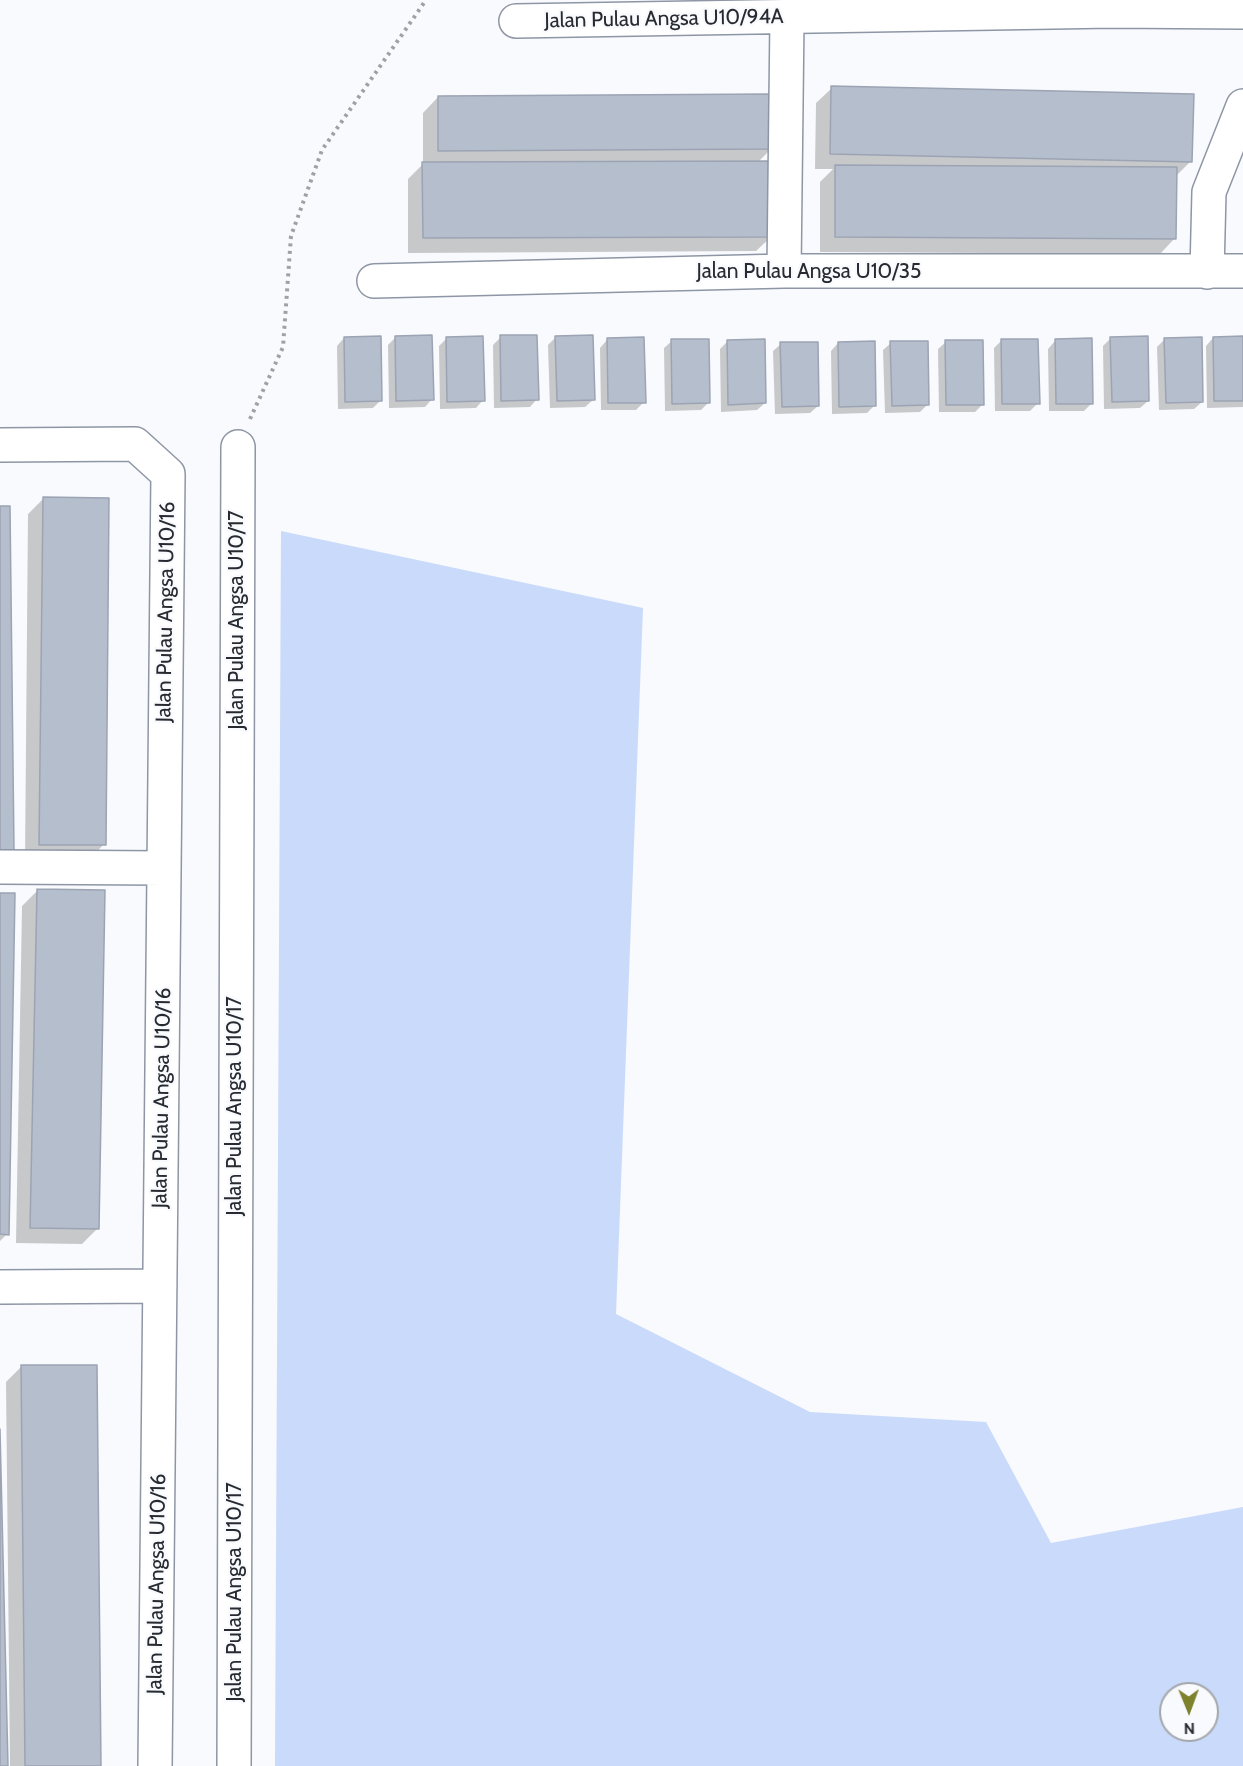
<!DOCTYPE html>
<html>
<head>
<meta charset="utf-8">
<style>
  body { margin:0 }
  #map { position:relative; width:1243px; height:1766px; overflow:hidden; background:#f8fafd; font-family:Cabin,sans-serif }
  canvas { display:block }
  .north { position:absolute; left:1159px; top:1682px; width:60px; height:60px; box-sizing:border-box; background:#f8fafd; border:2px solid #a4a7ab; border-radius:50%; rotate:179deg; font-size:16px; font-weight:700; line-height:24px; text-align:center; color:#272a30 }
  .north::after { content:''; display:block; margin:auto; width:21px; height:27px; background:#7e822d; clip-path:polygon(50% 0,100% 100%,50% 72%,0 100%) }
</style>
</head>
<body>
<div id="map">
<canvas width="1243" height="1766"></canvas>
<div class="north">N</div>
</div>
<script>
const g = document.querySelector('canvas').getContext('2d');
g.lineJoin = 'round';
function fillPath(path, color) {
  g.fillStyle = color;
  g.fill(path, 'evenodd');
}
function poly(rows) {
  const path = new Path2D();
  for (const r of rows) {
    path.moveTo(r[0], r[1]);
    for (let i = 2; i < r.length; i += 2) path.lineTo(r[i], r[i + 1]);
  }
  return path;
}
function stroke(path, color, width, dash) {
  g.strokeStyle = color;
  g.lineWidth = width;
  g.lineCap = dash ? 'butt' : 'round';
  g.setLineDash(dash || []);
  g.stroke(path);
}
function drawText(font, color, halo, rows, align = 'center') {
  g.font = font + ' Cabin,sans-serif';
  g.lineWidth = 4.5;
  g.setLineDash([]);
  g.textBaseline = 'middle';
  g.strokeStyle = halo;
  g.fillStyle = color;
  for (const [text, x, y, turn = 0] of rows) {
    g.save();
    g.translate(x, y);
    g.rotate((+turn || 0) * Math.PI / 180);
    g.textAlign = isNaN(turn) ? turn : align;
    if (halo) g.strokeText(text, 0, 0);
    g.fillText(text, 0, 0);
    g.restore();
  }
}
fillPath(poly([
  [281,531,643,608,616,1314,810,1412,986,1422,1051,1543,1243,1507,1243,1766,275,1766],
  [1171,1694,1207,1694,1207,1730,1171,1730]
]), '#c9dafa');
fillPath(poly([
  [832,88,1191,161,1175,177,1175,238,1160,254,820,252,820,182,833,169,815,169,816,103],
  [438,97,771,149,757,163,772,236,756,251,408,253,408,179,423,164,423,113],
  [396,337,432,399,425,407,389,408,388,345],
  [501,337,537,399,530,407,494,408,493,345],
  [556,337,593,400,585,407,550,408,548,345],
  [1243,337,1243,407,1207,408,1206,346,1213,338],
  [344,338,381,400,373,408,338,409,337,346],
  [447,338,483,400,476,408,440,409,439,346],
  [1111,338,1148,401,1140,408,1104,409,1103,346],
  [1165,339,1202,402,1194,409,1159,410,1157,347],
  [607,340,644,402,636,410,601,410,600,348],
  [672,341,708,403,701,410,665,411,664,348],
  [728,341,765,403,757,410,721,412,720,349],
  [1001,341,1038,403,1030,411,995,411,994,348],
  [1055,341,1092,403,1084,411,1049,411,1048,349],
  [946,342,983,404,975,412,939,412,938,349],
  [838,343,875,405,867,413,832,414,831,351],
  [891,343,927,405,920,412,885,413,883,350],
  [781,344,818,406,810,413,775,414,773,351],
  [43,499,104,844,89,860,25,859,28,514],
  [37,891,98,1228,82,1244,16,1243,22,906],
  [0,895,7,1234,0,1241],
  [22,1366,100,1766,10,1766,6,1382]
]), '#0003');
const building = poly([
  [831,86,1194,94,1192,162,830,154,831,86],
  [772,94,772,149,438,151,438,96,772,94],
  [773,161,773,237,423,238,422,162,773,161],
  [835,165,1177,167,1176,239,835,237,835,165],
  [432,335,434,400,396,401,395,336,432,335],
  [500,335,537,335,539,400,501,401,500,335],
  [593,335,595,400,557,401,555,336,593,335],
  [381,336,382,401,345,402,344,337,381,336],
  [483,336,485,401,447,402,446,337,483,336],
  [1148,336,1149,401,1112,402,1110,337,1148,336],
  [1243,336,1243,401,1214,401,1213,337,1243,336],
  [644,337,646,403,608,403,607,338,644,337],
  [1202,337,1203,402,1166,403,1164,338,1202,337],
  [1092,338,1093,404,1056,404,1055,339,1092,338],
  [671,339,709,339,710,403,672,404,671,339],
  [765,339,766,403,728,405,727,340,765,339],
  [1001,339,1038,339,1040,404,1002,404,1001,339],
  [945,340,983,340,984,405,946,405,945,340],
  [875,341,876,406,839,407,838,342,875,341],
  [890,341,928,341,929,405,892,406,890,341],
  [780,342,818,342,819,406,782,407,780,342],
  [43,497,109,498,106,845,39,845,43,497],
  [0,506,10,506,14,850,0,850,0,506],
  [37,889,105,890,99,1229,30,1228,37,889],
  [0,893,15,893,9,1235,0,1234,0,893],
  [21,1365,97,1365,101,1766,25,1766,21,1365],
  [0,1429,8,1766,0,1766,0,1429]
]);
fillPath(building, '#b5becd');
stroke(building, '#9ca4b3', 1.5);
const minor = poly([
  [516,21,1112,11,1243,12],
  [784,271,787,18],
  [1207,272,1209,192,1243,106],
  [374,281,784,271,1243,271],
  [0,445,135,444,168,474,155,1766],
  [0,867,164,868],
  [0,1287,160,1286],
  [234,1766,238,447]
]);
stroke(minor, '#8e96a5', 36);
stroke(poly([
  [250,419,283,347,291,236,322,150,426,0]
]), '#9fa1a6', 4, [3, 4.5]);
stroke(minor, '#fff', 33);
drawText('21px', '#272a30', '#f8fafd', [
  ["Jalan Pulau Angsa U10/94A",664,19,-1],
  ["Jalan Pulau Angsa U10/35",809,272],
  ["Jalan Pulau Angsa U10/16",166,612,-89],
  ["Jalan Pulau Angsa U10/17",237,620,-90],
  ["Jalan Pulau Angsa U10/16",162,1098,-89],
  ["Jalan Pulau Angsa U10/17",235,1106,-90],
  ["Jalan Pulau Angsa U10/16",157,1584,-89],
  ["Jalan Pulau Angsa U10/17",235,1592,-90]
]);
</script>
</body>
</html>
